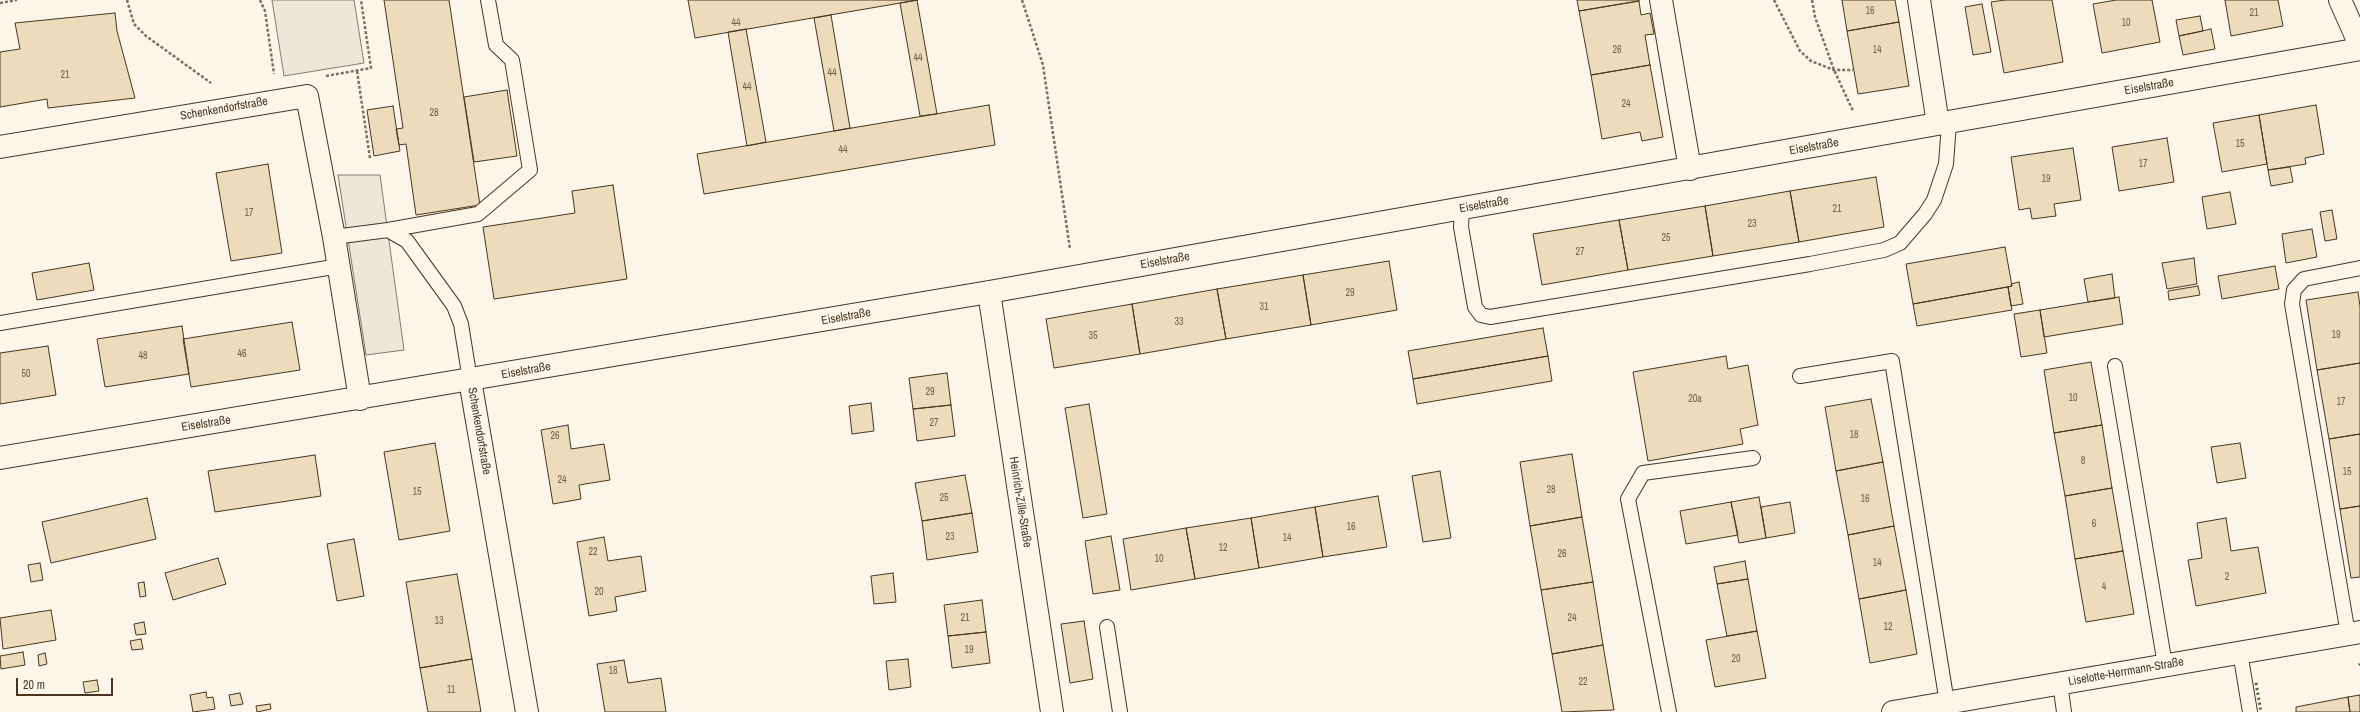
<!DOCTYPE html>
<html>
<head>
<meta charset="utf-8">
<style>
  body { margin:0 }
  #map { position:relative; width:2360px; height:712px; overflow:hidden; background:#fbf6e9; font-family:"Archivo Narrow",sans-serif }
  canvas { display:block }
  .scale { position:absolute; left:16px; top:678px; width:97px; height:18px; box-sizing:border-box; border:2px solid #4a3520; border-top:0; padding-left:5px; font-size:12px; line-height:14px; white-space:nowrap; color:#4a3520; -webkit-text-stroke:3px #fbf6e9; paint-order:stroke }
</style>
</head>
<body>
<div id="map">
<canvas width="2360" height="712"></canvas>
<div class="scale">20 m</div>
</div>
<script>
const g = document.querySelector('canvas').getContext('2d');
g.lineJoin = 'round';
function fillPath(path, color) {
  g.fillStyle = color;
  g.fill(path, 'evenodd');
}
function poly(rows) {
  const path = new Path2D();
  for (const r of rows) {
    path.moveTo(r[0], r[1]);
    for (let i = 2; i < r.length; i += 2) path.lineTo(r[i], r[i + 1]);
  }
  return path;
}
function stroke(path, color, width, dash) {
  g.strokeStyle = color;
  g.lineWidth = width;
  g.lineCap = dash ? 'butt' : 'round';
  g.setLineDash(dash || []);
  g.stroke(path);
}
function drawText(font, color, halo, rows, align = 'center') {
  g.font = font + ' "Archivo Narrow",sans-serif';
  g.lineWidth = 3;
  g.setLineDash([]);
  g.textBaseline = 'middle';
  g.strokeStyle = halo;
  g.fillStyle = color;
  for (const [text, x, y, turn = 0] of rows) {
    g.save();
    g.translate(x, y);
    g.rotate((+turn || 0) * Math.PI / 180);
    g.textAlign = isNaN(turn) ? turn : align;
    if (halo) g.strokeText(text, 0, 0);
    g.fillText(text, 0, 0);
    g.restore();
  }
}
const parking = poly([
  [272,0,354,0,364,63,284,76,272,0],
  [338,175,380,175,404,350,366,355,338,175]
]);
fillPath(parking, '#ede7d9');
stroke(parking, '#887966', 1);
const building = poly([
  [384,0,449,0,480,205,416,215,406,144,399,145,396,129,403,128,384,0],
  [688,0,918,0,695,38,688,0],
  [917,0,937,114,920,116,900,3,917,0],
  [1577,0,1639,0,1639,1,1579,11,1577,0],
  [1842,0,1895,0,1899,22,1847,31,1842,0],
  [2005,0,2052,0,2063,62,2004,73,1991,2,2005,0],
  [2116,0,2152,0,2160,42,2102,53,2093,4,2116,0],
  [2225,0,2278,0,2283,26,2231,36,2225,0],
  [1639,1,1641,15,1650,13,1654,34,1645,35,1650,65,1591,75,1579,11,1639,1],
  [1982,4,1991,52,1973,55,1965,7,1982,4],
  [115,13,117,31,135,98,48,108,47,99,0,107,0,52,20,49,15,23,115,13],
  [831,15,850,128,834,131,814,18,831,15],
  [2200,16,2203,31,2179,36,2176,20,2200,16],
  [1899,22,1909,86,1858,94,1847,31,1899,22],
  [746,29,766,142,747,146,728,32,746,29],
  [2211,29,2215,49,2183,55,2179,36,2211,29],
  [1650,65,1663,137,1642,141,1640,132,1602,139,1591,75,1650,65],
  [507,90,517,156,474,162,464,97,507,90],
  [989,105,995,145,704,194,697,154,989,105],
  [2316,105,2324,154,2305,158,2306,164,2268,170,2259,115,2316,105],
  [393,106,400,151,374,156,367,110,393,106],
  [2259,115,2267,164,2222,172,2213,123,2259,115],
  [2167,138,2174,182,2119,191,2112,147,2167,138],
  [2073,148,2081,200,2054,204,2056,216,2032,219,2030,208,2019,210,2011,157,2073,148],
  [268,164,282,253,231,261,216,173,268,164],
  [2290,167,2293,182,2271,186,2268,170,2290,167],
  [1876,177,1884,227,1799,242,1790,191,1876,177],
  [613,185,627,279,494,299,483,227,575,213,572,191,613,185],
  [1790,191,1799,242,1713,256,1705,206,1790,191],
  [2230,192,2236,224,2207,229,2202,197,2230,192],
  [1705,206,1713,256,1628,270,1619,220,1705,206],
  [2332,210,2337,239,2325,241,2320,212,2332,210],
  [1619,220,1628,270,1542,285,1533,234,1619,220],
  [2312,229,2317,257,2286,263,2282,234,2312,229],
  [2005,247,2012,286,1913,304,1906,264,2005,247],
  [2194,258,2197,284,2167,289,2162,263,2194,258],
  [1389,261,1397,310,1311,325,1303,275,1389,261],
  [89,263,94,290,37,300,32,273,89,263],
  [2275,266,2279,289,2222,299,2218,276,2275,266],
  [2112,274,2115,298,2088,302,2084,279,2112,274],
  [1303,275,1311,325,1226,339,1217,289,1303,275],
  [2019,282,2023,304,2011,306,2008,287,2012,286,2011,284,2019,282],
  [2198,286,2200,295,2169,300,2168,291,2198,286],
  [2008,287,2012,310,1917,326,1913,304,2008,287],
  [1217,289,1226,339,1140,354,1132,304,1217,289],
  [2358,292,2360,306,2360,363,2317,370,2306,300,2358,292],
  [2119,297,2123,324,2044,337,2040,310,2119,297],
  [1132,304,1140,354,1054,368,1046,319,1132,304],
  [2040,310,2047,353,2021,357,2014,314,2040,310],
  [292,322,300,370,191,387,183,339,292,322],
  [182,326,189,374,105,387,97,339,182,326],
  [1543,328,1548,356,1413,379,1408,351,1543,328],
  [48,346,56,395,0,404,0,353,48,346],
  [1548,356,1552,381,1417,404,1413,379,1548,356],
  [1726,356,1728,369,1748,365,1758,425,1740,429,1743,444,1648,461,1633,372,1726,356],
  [2091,362,2102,425,2054,433,2044,370,2091,362],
  [2360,363,2360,434,2329,439,2317,370,2360,363],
  [947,373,951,405,913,409,909,378,947,373],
  [1871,399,1883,462,1836,471,1825,407,1871,399],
  [871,403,874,431,852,434,849,406,871,403],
  [1089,404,1107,514,1083,518,1065,408,1089,404],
  [951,405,955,436,917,441,913,409,951,405],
  [568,425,571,449,604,444,610,480,579,485,581,499,553,504,541,430,568,425],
  [2102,425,2112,488,2065,496,2054,433,2102,425],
  [2360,434,2360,506,2340,509,2329,439,2360,434],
  [435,443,450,531,399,540,384,452,435,443],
  [2240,443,2246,478,2217,483,2211,447,2240,443],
  [1572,454,1582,517,1530,526,1520,462,1572,454],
  [315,455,321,496,215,512,208,471,315,455],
  [1883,462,1894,526,1848,535,1836,471,1883,462],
  [1440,471,1451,538,1423,542,1412,476,1440,471],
  [965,475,972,513,922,521,915,483,965,475],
  [2112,488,2123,551,2075,559,2065,496,2112,488],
  [1378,496,1387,547,1323,557,1315,507,1378,496],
  [1759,497,1766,538,1739,543,1731,502,1759,497],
  [147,498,156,539,51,563,42,522,147,498],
  [1731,502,1738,535,1686,544,1680,511,1731,502],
  [1790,502,1795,533,1766,538,1761,507,1790,502],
  [2360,506,2360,577,2351,578,2340,509,2360,506],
  [1315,507,1323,557,1259,568,1251,518,1315,507],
  [972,513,978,552,927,560,922,521,972,513],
  [1582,517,1593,582,1541,590,1530,526,1582,517],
  [1251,518,1259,568,1195,579,1186,528,1251,518],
  [2226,518,2231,551,2258,547,2266,593,2196,606,2188,560,2202,558,2197,523,2226,518],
  [1894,526,1906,590,1859,599,1848,535,1894,526],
  [1186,528,1195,579,1131,590,1123,539,1186,528],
  [1111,536,1120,590,1093,594,1085,541,1111,536],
  [604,537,608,561,641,556,646,591,615,597,617,611,589,616,577,542,604,537],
  [354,539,364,596,337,601,327,544,354,539],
  [2123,551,2134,614,2086,622,2075,559,2123,551],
  [218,558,226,584,173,600,165,573,218,558],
  [1745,561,1748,579,1717,584,1714,567,1745,561],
  [40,563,43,580,31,582,28,565,40,563],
  [893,573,896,602,874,604,871,576,893,573],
  [457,574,472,659,420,668,406,582,457,574],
  [1748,579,1757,631,1727,636,1717,584,1748,579],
  [144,582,146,596,140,597,138,583,144,582],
  [1593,582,1603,645,1552,654,1541,590,1593,582],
  [1906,590,1917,654,1870,663,1859,599,1906,590],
  [982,600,986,632,948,636,944,605,982,600],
  [51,610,56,640,3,649,0,618,51,610],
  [1084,621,1093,679,1070,683,1061,624,1084,621],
  [144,622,146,634,136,635,134,624,144,622],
  [1757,631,1766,678,1715,687,1706,640,1757,631],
  [986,632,990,663,952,668,948,636,986,632],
  [141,639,143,649,132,650,130,641,141,639],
  [1603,645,1614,710,1562,712,1552,654,1603,645],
  [23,652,25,665,1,669,0,656,23,652],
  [45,653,47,664,39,666,38,655,45,653],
  [472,659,481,712,428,712,420,668,472,659],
  [908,659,911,687,889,690,886,661,908,659],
  [624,660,628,683,661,678,666,712,605,712,597,664,624,660],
  [97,680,99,691,85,693,83,682,97,680],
  [206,692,207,698,213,697,215,709,193,712,190,695,206,692],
  [240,693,243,704,231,706,229,695,240,693],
  [2360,695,2360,712,2350,712,2348,697,2360,695],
  [2348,697,2350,712,2296,712,2296,707,2348,697],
  [270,704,271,709,257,712,256,706,270,704]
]);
fillPath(building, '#ecdcbc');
stroke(building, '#4a3520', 1);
const lane = poly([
  [1462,209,1461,227,1475,307,1481,315,1490,317,1810,264,1884,250,1900,243,1925,214,1934,200,1946,164,1949,123],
  [388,230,478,214,530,170,512,60,496,45,488,0],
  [334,237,388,230,407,241,454,306,461,324,470,380],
  [0,323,339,266],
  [2115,366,2165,665],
  [1800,376,1892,361,1947,703],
  [1107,627,1120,712],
  [2348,634,2292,304,2294,290,2304,279,2360,268],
  [2240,652,2250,712],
  [2060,683,2064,712],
  [1669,712,1628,499,1643,473,1753,458]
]);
const street = poly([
  [1661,0,1690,169],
  [1919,0,1938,124],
  [2340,0,2360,45],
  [0,147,307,96,334,237,360,399],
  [989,292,1052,712],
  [470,380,527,712],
  [0,458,989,292,2360,49],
  [1893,712,2360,632]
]);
stroke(lane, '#4a3520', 16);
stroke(street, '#4a3520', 24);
stroke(poly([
  [127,0,134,24,146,36,211,83],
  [260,0,265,11,274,74],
  [1022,0,1043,65,1070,249],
  [1774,0,1800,51,1811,61,1834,70,1854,70],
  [1812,0,1815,17,1834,70,1853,111],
  [0,3,17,0],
  [357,71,370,158],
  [326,76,371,68,361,0]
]), '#7f6f5c', 2.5, [3, 2]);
stroke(lane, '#fbf6e9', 14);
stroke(street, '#fbf6e9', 22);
stroke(poly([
  [2359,665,2360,664],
  [2256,683,2261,712]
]), '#436837', 3, [2, 3]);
drawText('10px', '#725f47', null, [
  ["16",1870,11],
  ["21",2254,13],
  ["44",736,23],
  ["10",2126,23],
  ["26",1617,50],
  ["14",1877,50],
  ["44",918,58],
  ["44",832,73],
  ["21",65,75],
  ["44",747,87],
  ["24",1626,104],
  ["28",434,113],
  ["15",2240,144],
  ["44",843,150],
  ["17",2143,164],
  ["19",2046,179],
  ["21",1837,209],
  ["17",249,213],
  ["23",1752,224],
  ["25",1666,238],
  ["27",1580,252],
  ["29",1350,293],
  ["31",1264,307],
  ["33",1179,322],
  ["19",2336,335],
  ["35",1093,336],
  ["46",242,354],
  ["48",143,356],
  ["50",26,374],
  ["29",930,392],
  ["10",2073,398],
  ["20a",1695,399],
  ["17",2341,402],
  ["27",934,423],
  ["18",1854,435],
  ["26",555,436],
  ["8",2083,461],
  ["15",2347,472],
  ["24",562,480],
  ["28",1551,490],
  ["15",417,492],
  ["25",944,498],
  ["16",1865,499],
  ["6",2094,524],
  ["16",1351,527],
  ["23",950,537],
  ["14",1287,538],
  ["12",1223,548],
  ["22",593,552],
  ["26",1562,554],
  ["10",1159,559],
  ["14",1877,563],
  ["2",2227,577],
  ["4",2104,587],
  ["20",599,592],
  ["21",965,618],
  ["24",1572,618],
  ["13",439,621],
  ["12",1888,627],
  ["19",969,650],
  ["20",1736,659],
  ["18",613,671],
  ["22",1583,682],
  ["11",451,690]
]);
drawText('12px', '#4a3520', '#fbf6e9', [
  ["Eiselstraße",2149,87,-10],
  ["Schenkendorfstraße",224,109,-10],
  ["Eiselstraße",1814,147,-10],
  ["Eiselstraße",1484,205,-10],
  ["Eiselstraße",1165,261,-10],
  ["Eiselstraße",846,317,-10],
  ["Eiselstraße",526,371,-10],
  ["Eiselstraße",206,424,-9],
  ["Schenkendorfstraße",479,431,80],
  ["Heinrich-Zille-Straße",1020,502,81],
  ["Liselotte-Herrmann-Straße",2126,672,-10]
]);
</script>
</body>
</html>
